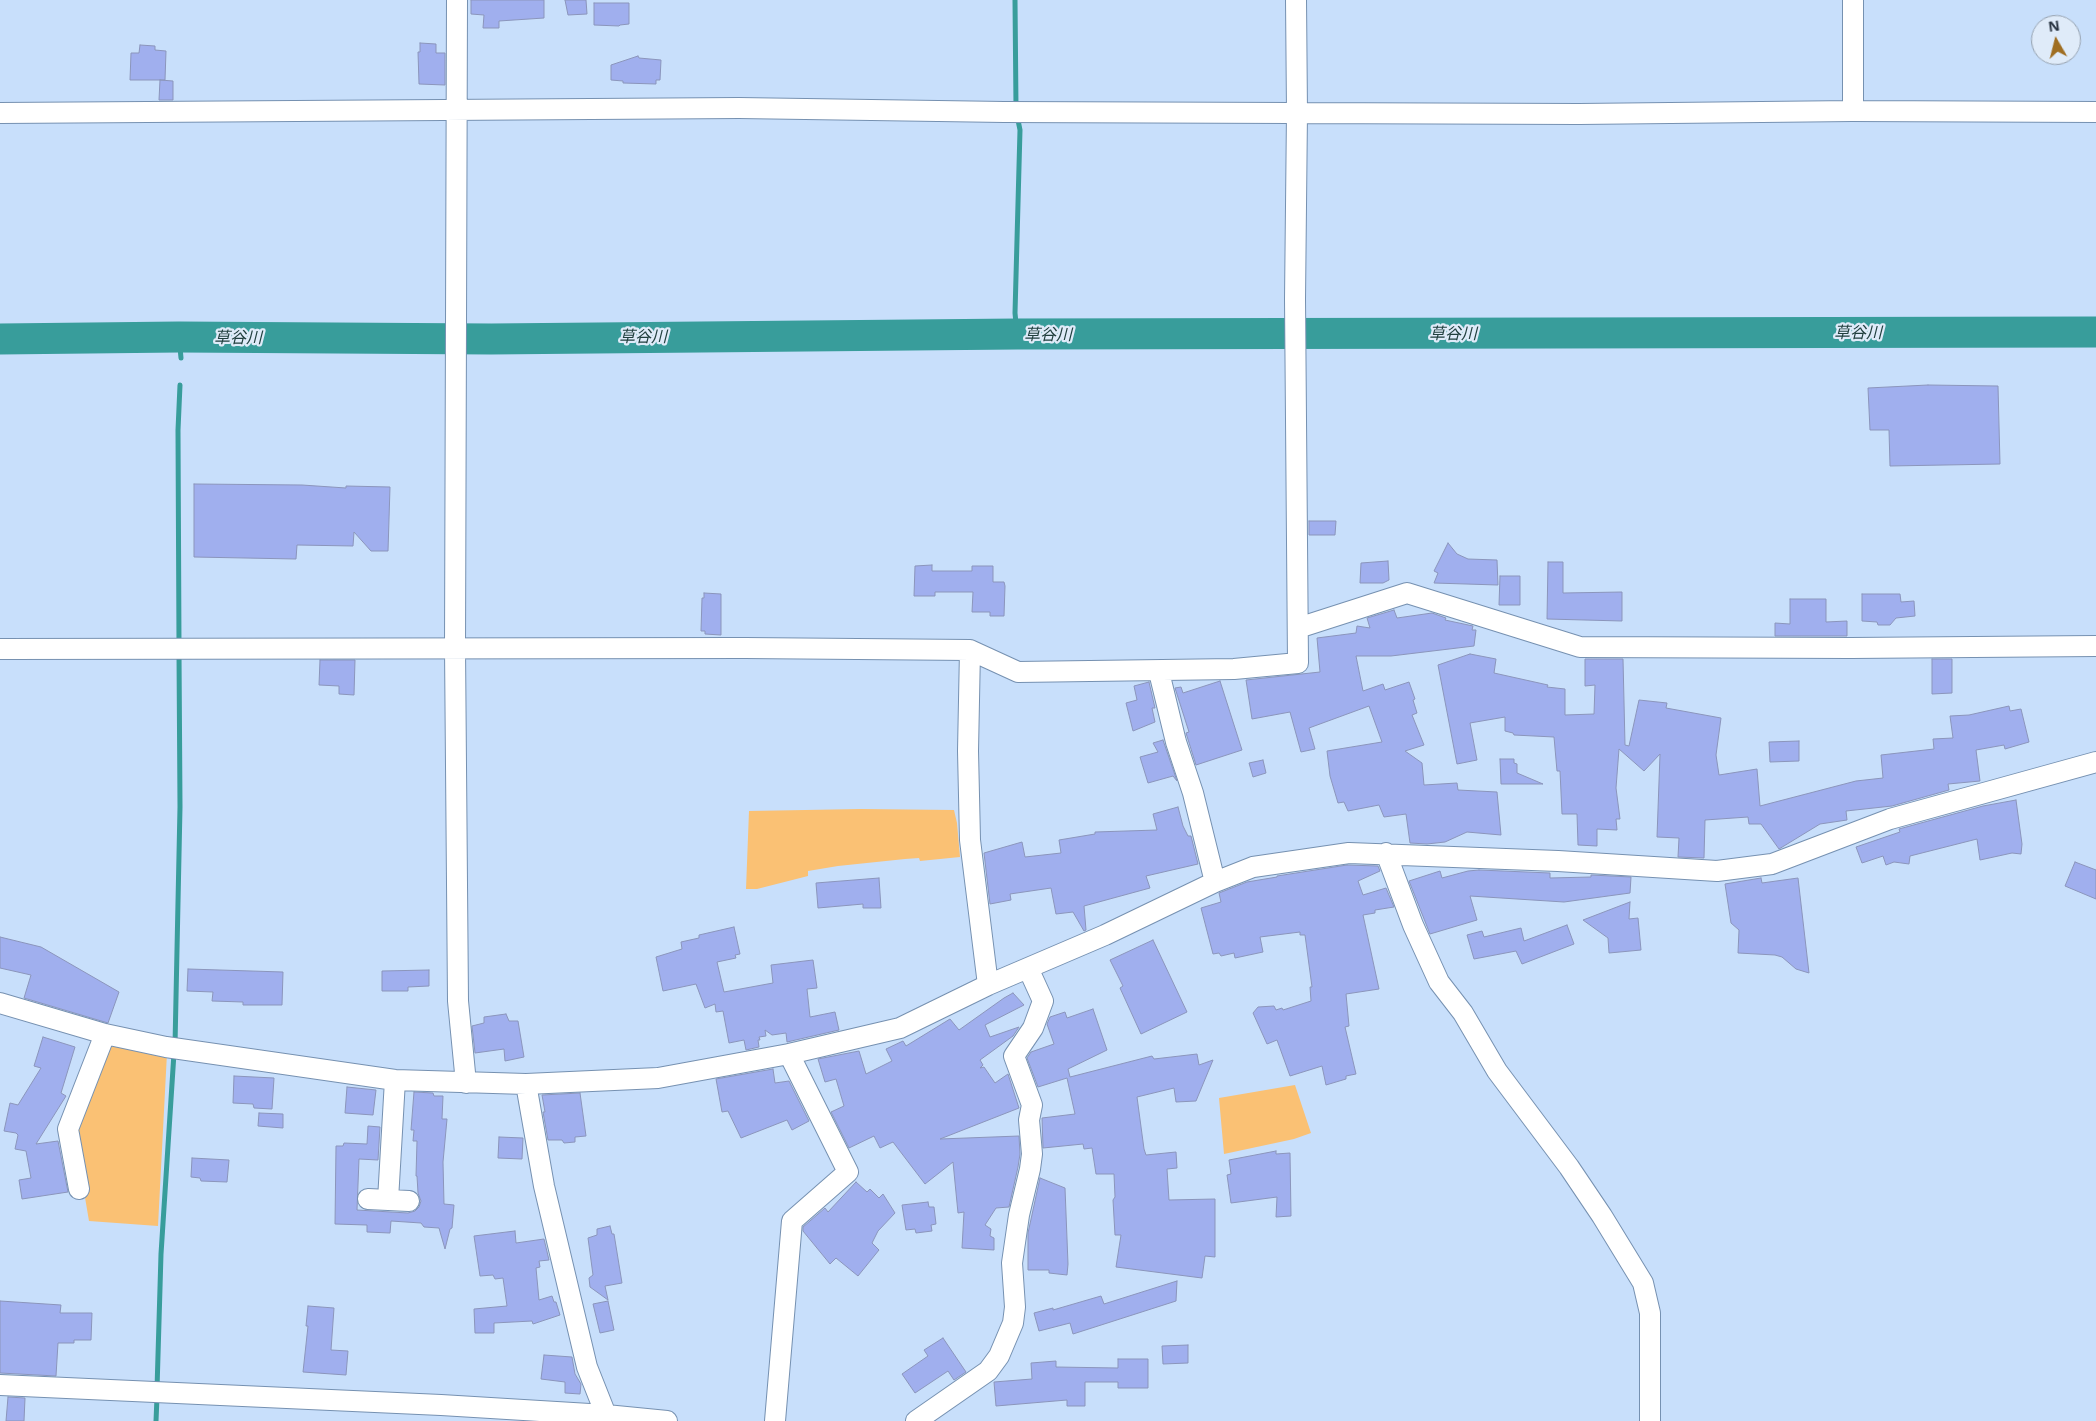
<!DOCTYPE html>
<html>
<head>
<meta charset="utf-8">
<style>
  body { margin:0 }
  #map { position:relative; width:2096px; height:1421px; overflow:hidden; background:#c8dffb; font-family:"Noto Sans",sans-serif }
  canvas { display:block }
  .north { position:absolute; left:2031px; top:15px; width:50px; height:50px; box-sizing:border-box; background:#dfebf9; border:1px solid #95a1af; border-radius:50%; rotate:352deg; font-size:14px; font-weight:700; line-height:20px; text-align:center; color:#26313f }
  .north::after { content:''; display:block; margin:auto; width:18px; height:22px; background:#9f6e22; clip-path:polygon(50% 0,100% 100%,50% 72%,0 100%) }
</style>
</head>
<body>
<div id="map">
<canvas width="2096" height="1421"></canvas>
<div class="north">N</div>
</div>
<script>
const g = document.querySelector('canvas').getContext('2d');
g.lineJoin = 'round';
function fillPath(path, color) {
  g.fillStyle = color;
  g.fill(path, 'evenodd');
}
function poly(rows) {
  const path = new Path2D();
  for (const r of rows) {
    path.moveTo(r[0], r[1]);
    for (let i = 2; i < r.length; i += 2) path.lineTo(r[i], r[i + 1]);
  }
  return path;
}
function stroke(path, color, width, dash) {
  g.strokeStyle = color;
  g.lineWidth = width;
  g.lineCap = dash ? 'butt' : 'round';
  g.setLineDash(dash || []);
  g.stroke(path);
}
function drawText(font, color, halo, rows, align = 'center') {
  g.font = font + ' "Noto Sans","Noto Sans JP",sans-serif';
  g.lineWidth = 4.5;
  g.setLineDash([]);
  g.textBaseline = 'middle';
  g.strokeStyle = halo;
  g.fillStyle = color;
  for (const [text, x, y, turn = 0] of rows) {
    g.save();
    g.translate(x, y);
    g.rotate((+turn || 0) * Math.PI / 180);
    g.textAlign = isNaN(turn) ? turn : align;
    if (halo) g.strokeText(text, 0, 0);
    g.fillText(text, 0, 0);
    g.restore();
  }
}
fillPath(poly([
  [861,809,954,810,957,823,960,857,920,861,919,858,905,859,838,866,808,871,808,876,757,889,746,889,749,811],
  [113,1043,167,1053,158,1226,89,1221,73,1127,105,1048],
  [1295,1085,1311,1133,1294,1139,1224,1154,1219,1098]
]), '#fac174');
stroke(poly([
  [1015,0,1016,107],
  [1017,334,1015,313,1020,130,1017,115],
  [179,337,181,358],
  [179,645,178,430,180,385],
  [175,1045,180,807,179,653],
  [157,1389,161,1254,174,1053],
  [156,1421,157,1397]
]), '#389d9b', 5);
stroke(poly([
  [0,339,179,337,491,339,1017,334,2096,332]
]), '#389d9b', 31);
const building = poly([
  [471,0,544,0,544,18,499,21,499,28,483,28,484,15,471,14,471,0],
  [565,0,586,0,587,14,568,15,565,0],
  [594,3,629,3,629,24,620,25,619,26,594,25,594,3],
  [420,43,436,44,436,53,445,53,445,85,419,84,418,52,420,52,420,43],
  [140,45,155,46,155,50,166,51,165,80,130,80,131,53,139,53,140,45],
  [638,56,639,58,661,60,660,80,656,80,656,84,623,83,623,81,611,80,611,65,638,56],
  [160,80,173,81,173,100,159,100,160,80],
  [1928,385,1998,386,2000,464,1890,466,1889,430,1870,430,1868,388,1928,385],
  [194,484,302,485,346,488,346,486,390,487,388,551,371,551,354,532,353,546,297,545,296,559,194,557,194,484],
  [1309,521,1336,521,1335,535,1309,535,1309,521],
  [1448,543,1457,554,1468,559,1497,560,1498,585,1434,583,1438,573,1434,571,1448,543],
  [1388,561,1389,580,1383,583,1360,583,1361,563,1388,561],
  [1548,562,1563,562,1563,593,1622,592,1622,621,1547,619,1548,562],
  [932,565,932,571,972,571,972,566,993,566,993,582,1004,582,1005,586,1004,616,990,616,990,612,972,612,973,592,935,592,935,596,914,596,915,566,932,565],
  [1500,576,1520,576,1520,605,1499,605,1500,576],
  [704,593,721,594,721,635,705,634,705,631,701,631,702,598,704,598,704,593],
  [1862,594,1900,594,1901,602,1914,601,1915,616,1896,618,1890,625,1878,625,1877,622,1862,621,1862,594],
  [1790,599,1826,599,1826,622,1847,621,1847,636,1775,636,1775,623,1790,624,1790,599],
  [1394,610,1397,618,1432,613,1446,618,1445,620,1473,626,1472,630,1476,630,1474,646,1391,656,1356,656,1363,691,1383,684,1385,690,1409,682,1415,699,1413,700,1417,713,1412,715,1424,745,1405,751,1422,763,1424,785,1457,783,1458,790,1497,792,1501,835,1467,832,1445,842,1427,844,1410,843,1406,814,1384,817,1379,805,1348,811,1344,802,1338,803,1330,776,1327,751,1382,742,1369,706,1309,728,1315,749,1301,752,1290,712,1252,719,1246,680,1320,672,1317,638,1356,633,1357,626,1370,628,1367,618,1394,610],
  [1470,654,1496,659,1494,673,1548,685,1547,687,1565,689,1565,715,1594,714,1595,685,1585,686,1585,659,1623,659,1625,745,1629,746,1639,700,1667,703,1666,708,1721,718,1716,755,1719,775,1757,769,1760,806,1856,781,1883,778,1881,755,1934,749,1933,739,1953,738,1950,716,1969,715,2009,706,2010,711,2021,709,2029,742,2005,749,2004,745,1976,750,1980,781,1948,784,1949,790,1892,806,1846,811,1847,820,1820,824,1779,849,1761,824,1749,824,1748,817,1705,820,1704,858,1678,857,1679,838,1657,837,1660,754,1644,771,1619,749,1616,788,1620,819,1616,819,1617,830,1597,829,1597,846,1578,845,1577,814,1562,814,1560,771,1557,771,1554,737,1514,735,1513,733,1505,731,1505,717,1470,723,1477,760,1457,764,1438,665,1470,654],
  [1932,659,1952,659,1952,693,1932,694,1932,659],
  [320,660,355,660,354,695,339,694,339,686,319,685,320,660],
  [1220,681,1242,750,1196,765,1186,733,1189,732,1175,688,1181,687,1183,693,1220,681],
  [1149,682,1155,708,1152,708,1155,722,1133,731,1126,703,1137,700,1134,686,1149,682],
  [1163,740,1177,781,1173,776,1148,783,1140,757,1158,752,1153,743,1163,740],
  [1799,741,1799,761,1770,762,1769,742,1799,741],
  [1500,759,1514,759,1514,763,1517,764,1517,773,1543,784,1501,784,1500,759],
  [1263,760,1266,773,1253,777,1249,763,1263,760],
  [2016,800,2022,844,2021,854,2012,853,1980,860,1977,839,1910,856,1909,864,1894,862,1886,865,1883,856,1862,863,1856,847,1900,832,1899,829,1983,806,2016,800],
  [1178,807,1183,826,1188,836,1191,836,1198,864,1146,876,1150,888,1084,906,1086,930,1084,931,1073,912,1056,914,1051,888,1010,894,1011,900,990,904,984,853,1022,842,1025,857,1061,853,1059,840,1095,834,1095,832,1157,830,1153,814,1178,807],
  [2075,862,2096,870,2096,899,2065,886,2075,862],
  [1347,865,1378,866,1380,871,1358,881,1363,895,1386,888,1394,907,1375,910,1375,913,1363,915,1379,989,1346,994,1349,1026,1345,1027,1356,1074,1346,1076,1346,1079,1326,1085,1322,1066,1290,1076,1277,1040,1267,1044,1253,1013,1258,1007,1274,1006,1276,1010,1282,1008,1283,1010,1311,1001,1310,987,1312,987,1305,935,1300,935,1300,932,1260,937,1263,952,1235,958,1234,953,1221,956,1219,953,1213,954,1201,908,1221,902,1219,893,1247,882,1277,877,1277,876,1347,865],
  [1479,870,1550,873,1550,878,1591,877,1591,875,1631,877,1630,893,1564,902,1470,896,1477,920,1430,934,1409,881,1440,871,1442,878,1468,871,1479,870],
  [879,878,881,908,863,908,863,904,818,908,816,883,879,878],
  [1761,878,1762,883,1798,878,1809,973,1796,969,1782,957,1775,955,1738,953,1739,930,1731,923,1725,884,1761,878],
  [1630,902,1629,919,1638,918,1641,950,1609,953,1608,938,1583,920,1630,902],
  [1567,925,1574,944,1522,964,1516,951,1474,959,1467,935,1482,931,1484,937,1521,928,1524,941,1567,925],
  [734,927,740,954,735,955,736,958,717,962,724,992,773,983,771,965,813,960,817,988,807,989,810,1017,835,1012,839,1030,787,1042,786,1033,772,1035,765,1030,766,1036,759,1037,760,1040,758,1040,759,1047,746,1050,744,1040,729,1043,723,1011,716,1012,715,1004,705,1008,696,984,663,991,656,957,682,949,681,942,699,938,699,935,734,927],
  [0,937,41,947,119,992,108,1023,24,998,31,975,0,968,0,937],
  [1153,940,1187,1012,1141,1034,1120,988,1123,986,1110,960,1153,940],
  [188,969,283,972,282,1005,243,1005,243,1002,212,1001,213,992,187,991,188,969],
  [429,970,429,986,408,987,408,991,382,991,382,971,429,970],
  [1013,993,1024,1005,985,1025,990,1037,1019,1027,1013,1036,980,1060,983,1065,980,1068,984,1067,995,1083,1008,1074,1019,1108,940,1139,1019,1136,1020,1154,1018,1167,1009,1207,996,1208,985,1225,991,1229,990,1236,994,1238,994,1250,962,1248,964,1212,958,1213,953,1162,925,1184,893,1142,880,1148,874,1136,849,1148,831,1112,844,1106,836,1079,825,1082,818,1059,859,1051,866,1074,892,1061,886,1049,903,1041,906,1046,950,1019,959,1030,1004,998,1013,993],
  [1093,1009,1107,1050,1068,1069,1070,1077,1152,1056,1154,1059,1197,1054,1199,1065,1213,1060,1196,1101,1176,1102,1174,1088,1137,1097,1144,1149,1146,1155,1176,1152,1177,1168,1167,1169,1169,1200,1215,1199,1215,1257,1205,1256,1202,1278,1116,1267,1121,1235,1115,1235,1113,1200,1115,1197,1114,1174,1096,1174,1092,1148,1084,1149,1083,1144,1043,1148,1042,1118,1075,1114,1067,1078,1038,1087,1027,1058,1031,1052,1054,1044,1047,1024,1050,1017,1065,1012,1067,1018,1093,1009],
  [506,1014,509,1021,518,1021,524,1057,505,1061,504,1049,475,1053,472,1026,484,1023,484,1017,506,1014],
  [43,1037,75,1047,61,1093,66,1096,36,1144,58,1141,68,1192,22,1199,19,1180,31,1178,26,1151,15,1149,18,1135,16,1133,4,1131,10,1103,18,1105,41,1068,34,1066,43,1037],
  [773,1069,775,1083,789,1081,809,1121,792,1130,787,1120,741,1138,728,1111,722,1112,716,1079,773,1069],
  [234,1076,274,1078,272,1109,254,1108,253,1104,233,1103,234,1076],
  [347,1087,376,1090,373,1115,345,1113,347,1087],
  [414,1092,433,1093,434,1096,443,1096,442,1119,447,1119,443,1162,444,1204,454,1205,452,1228,450,1229,445,1249,439,1228,424,1227,421,1223,391,1221,390,1233,367,1232,367,1225,335,1224,336,1146,343,1146,344,1143,367,1144,368,1126,380,1127,378,1160,359,1159,357,1210,408,1213,415,1211,419,1207,421,1201,418,1193,417,1176,416,1176,417,1141,413,1141,414,1130,411,1130,414,1092],
  [580,1093,586,1136,575,1137,575,1142,564,1143,562,1140,548,1140,543,1112,545,1112,542,1095,580,1093],
  [259,1113,283,1114,283,1128,258,1126,259,1113],
  [499,1137,523,1138,522,1159,498,1158,499,1137],
  [1276,1151,1276,1154,1290,1153,1291,1216,1276,1217,1277,1197,1231,1203,1227,1175,1231,1174,1229,1160,1276,1151],
  [192,1158,229,1160,227,1182,201,1181,200,1178,191,1177,192,1158],
  [1040,1178,1065,1188,1068,1264,1067,1275,1049,1273,1049,1270,1028,1270,1028,1233,1040,1178],
  [856,1182,867,1192,870,1189,879,1198,883,1194,895,1213,878,1231,872,1243,879,1250,858,1276,836,1258,830,1264,803,1231,803,1227,825,1208,828,1212,856,1182],
  [928,1202,929,1207,934,1207,936,1224,931,1225,932,1231,916,1233,915,1229,906,1230,902,1205,928,1202],
  [610,1226,612,1234,614,1234,622,1283,605,1286,608,1300,590,1287,589,1278,593,1275,588,1238,597,1235,597,1229,610,1226],
  [515,1231,516,1243,544,1239,549,1260,539,1261,540,1267,536,1268,539,1300,552,1296,554,1302,556,1302,560,1315,533,1324,532,1321,494,1323,494,1333,475,1333,474,1309,507,1306,503,1278,495,1279,493,1275,480,1276,474,1236,515,1231],
  [1177,1281,1176,1301,1073,1334,1070,1323,1039,1331,1034,1313,1053,1308,1053,1310,1101,1296,1104,1304,1177,1281],
  [0,1301,61,1305,60,1313,92,1313,91,1340,74,1340,74,1343,58,1343,56,1376,0,1373,0,1301],
  [608,1301,614,1330,600,1333,593,1304,608,1301],
  [308,1306,334,1308,331,1350,348,1351,346,1375,303,1372,308,1326,306,1326,308,1306],
  [943,1338,966,1372,954,1380,948,1371,915,1393,902,1374,928,1356,924,1350,943,1338],
  [1188,1345,1188,1363,1163,1364,1162,1346,1188,1345],
  [544,1355,572,1357,575,1374,581,1384,580,1394,565,1393,565,1382,541,1379,544,1355],
  [1118,1359,1148,1359,1148,1388,1118,1388,1118,1382,1085,1382,1085,1406,1067,1406,1067,1400,996,1406,994,1382,1032,1379,1031,1363,1056,1361,1056,1367,1118,1368,1118,1359],
  [8,1397,25,1398,24,1421,6,1421,8,1397]
]);
fillPath(building, '#a0afee');
stroke(building, '#8b95bb', 1);
const minor = poly([
  [457,0,455,648,458,1001,466,1083],
  [1853,0,1853,111],
  [0,113,739,108,1004,112,1579,114,1853,111,2096,112],
  [1298,628,1407,593,1580,647,1851,648,2096,646],
  [0,649,745,648,970,650,1018,672,1234,669,1298,663,1295,299,1297,112,1296,0],
  [970,650,968,751,970,840,988,985],
  [1159,672,1176,742,1193,793,1215,882],
  [1386,853,1413,925,1439,982,1463,1013,1497,1071,1569,1167,1602,1216,1643,1283,1650,1313,1650,1421],
  [0,1003,105,1034,166,1047,395,1080,526,1084,658,1078,789,1054,900,1028,988,985,1105,935,1215,882,1253,867,1349,853,1558,861,1717,871,1772,864,1890,819,2096,762],
  [526,1084,544,1186,587,1367,606,1415],
  [79,1189,68,1129,105,1034],
  [368,1199,409,1201],
  [388,1200,395,1080],
  [0,1385,441,1405,606,1415,667,1421],
  [775,1421,792,1221,848,1172,789,1054],
  [916,1421,988,1371,999,1356,1013,1323,1015,1307,1012,1263,1019,1215,1030,1169,1032,1154,1029,1120,1032,1105,1014,1056,1033,1028,1043,1001,1028,968]
]);
stroke(minor, '#7691b1', 22);
stroke(minor, '#fff', 20);
drawText('italic 16px', '#213f3e', '#dfebf9', [
  ["草谷川",1858,333],
  ["草谷川",1453,334],
  ["草谷川",1048,335],
  ["草谷川",643,337],
  ["草谷川",238,338]
]);
</script>
</body>
</html>
